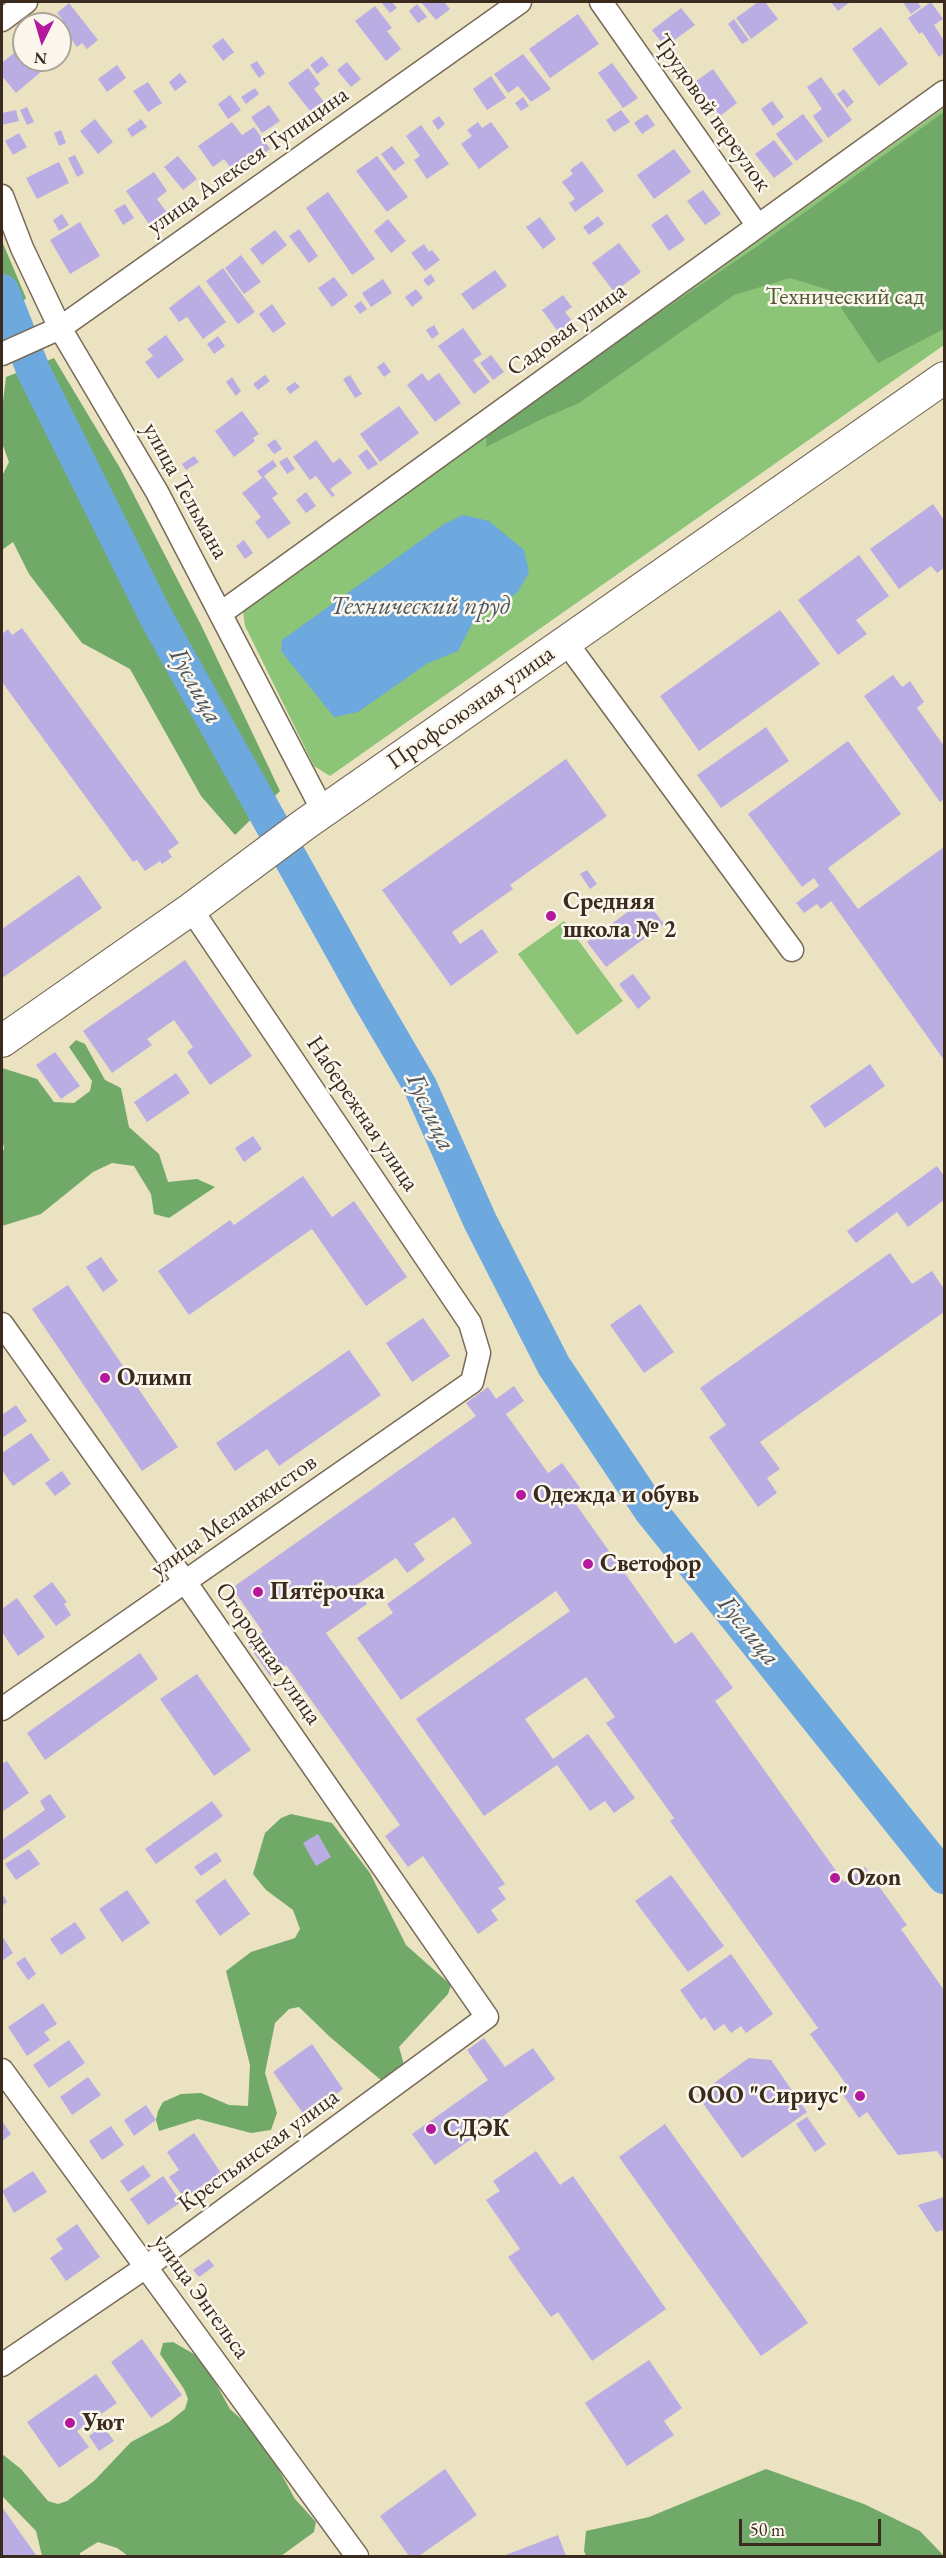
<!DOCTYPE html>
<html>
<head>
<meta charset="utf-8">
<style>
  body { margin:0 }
  #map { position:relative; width:946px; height:2558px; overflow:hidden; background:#ebe2c2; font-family:"EB Garamond",serif }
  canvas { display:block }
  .frame { position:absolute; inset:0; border:3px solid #3b2a1e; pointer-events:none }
  .north { position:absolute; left:12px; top:12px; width:60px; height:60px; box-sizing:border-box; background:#fbf7ec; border:2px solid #aea59a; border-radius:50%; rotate:185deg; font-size:16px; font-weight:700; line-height:24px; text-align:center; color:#3b2a1e }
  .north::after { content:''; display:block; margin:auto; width:21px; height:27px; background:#b5179e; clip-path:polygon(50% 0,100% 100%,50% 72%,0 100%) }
  .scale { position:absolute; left:739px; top:2519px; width:142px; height:27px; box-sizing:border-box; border:3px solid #3b2a1e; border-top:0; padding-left:8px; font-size:18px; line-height:21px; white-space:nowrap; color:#3b2a1e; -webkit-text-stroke:4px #fbf7ec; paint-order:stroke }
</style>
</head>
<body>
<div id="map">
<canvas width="946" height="2558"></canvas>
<div class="frame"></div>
<div class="north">N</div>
<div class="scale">50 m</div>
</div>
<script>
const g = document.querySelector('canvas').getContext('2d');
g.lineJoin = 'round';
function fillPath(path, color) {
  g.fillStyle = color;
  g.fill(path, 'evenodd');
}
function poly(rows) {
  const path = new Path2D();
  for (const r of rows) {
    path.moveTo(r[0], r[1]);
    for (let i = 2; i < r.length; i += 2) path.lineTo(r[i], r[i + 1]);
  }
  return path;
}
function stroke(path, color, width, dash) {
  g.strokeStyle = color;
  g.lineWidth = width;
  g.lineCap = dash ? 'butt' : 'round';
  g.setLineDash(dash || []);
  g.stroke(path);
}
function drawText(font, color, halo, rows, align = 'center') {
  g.font = font + ' "EB Garamond",serif';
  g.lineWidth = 5;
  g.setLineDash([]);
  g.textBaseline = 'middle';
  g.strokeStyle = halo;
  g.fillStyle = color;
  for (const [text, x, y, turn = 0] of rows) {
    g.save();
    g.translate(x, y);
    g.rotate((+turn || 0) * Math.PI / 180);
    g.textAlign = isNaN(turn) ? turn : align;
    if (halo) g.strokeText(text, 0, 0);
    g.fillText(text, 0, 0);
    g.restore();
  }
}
fillPath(poly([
  [944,108,944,345,330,776,314,766,245,626,243,611],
  [564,921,623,1001,577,1035,518,954]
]), '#8cc478');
fillPath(poly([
  [944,112,944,329,878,363,829,290,790,278,734,295,579,403,542,419,486,447,487,429,755,248],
  [2,241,26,298,2,328],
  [54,358,120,468,202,627,280,791,235,835,201,796,130,669,82,643,29,574,13,542,2,550,2,476,9,462,2,443,2,410,6,377],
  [76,1040,85,1044,105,1080,121,1088,129,1127,159,1154,168,1182,197,1179,215,1187,169,1218,154,1214,151,1194,134,1166,112,1163,93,1172,41,1214,2,1226,2,1152,4,1149,2,1137,2,1068,37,1079,54,1102,74,1103,90,1091,92,1081,69,1047],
  [291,1814,332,1823,370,1873,406,1945,451,1985,448,1994,399,2047,406,2072,382,2081,330,2037,299,2007,289,2009,275,2023,265,2073,277,2113,271,2130,251,2133,198,2119,159,2131,156,2120,158,2111,163,2102,181,2094,201,2093,229,2105,248,2106,250,2065,226,1971,251,1952,295,1938,300,1929,293,1910,266,1890,253,1874,265,1833,281,1818],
  [173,2342,199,2357,206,2366,230,2409,261,2437,295,2499,316,2522,314,2532,281,2556,128,2556,117,2548,98,2542,80,2553,80,2556,42,2556,36,2531,2,2496,2,2454,21,2469,48,2501,58,2504,67,2501,94,2481,131,2442,169,2422,185,2409,188,2399,184,2389,160,2354,163,2343],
  [766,2469,864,2504,920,2531,944,2556,586,2556,584,2551,586,2531,649,2517]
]), '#71aa68');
fillPath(poly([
  [463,515,489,521,524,550,529,572,518,592,473,622,458,651,428,663,358,712,334,717,281,651,282,640,444,524]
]), '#6da9de');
stroke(poly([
  [2,291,34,372,156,617,368,997,420,1086,480,1221,554,1366,651,1511,944,1877]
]), '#6da9de', 34);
fillPath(poly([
  [381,2,392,2,397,8,390,13],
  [421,2,444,2,450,9,436,20],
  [758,2,765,2,778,19,751,39,736,18],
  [831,2,850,2,838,11],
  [903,2,917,2,921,7,911,14],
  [931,2,943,19,934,25,944,41,944,53,939,57,922,32,919,34,908,18],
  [69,3,98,40,87,49,82,43,77,47,60,24,57,24,63,20,57,13],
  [417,4,427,17,418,23,409,11],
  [375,6,392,28,387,31,401,49,386,61,355,21],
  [681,8,695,25,665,47,652,30],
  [578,14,599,44,550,78,529,49],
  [734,19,749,40,742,44,728,24],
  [881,27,908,64,879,86,852,49],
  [223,38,234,52,223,61,212,46],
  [21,47,24,50,24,60,32,60,42,71,16,93,2,76,2,63],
  [523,54,551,89,531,102,518,86,508,93,494,74],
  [322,56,329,65,317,74,310,65],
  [257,61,265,73,259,78,250,65],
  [347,62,361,79,351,87,337,70],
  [612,63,638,98,623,108,598,73],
  [117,65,126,78,107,92,98,79],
  [308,68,320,84,314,89,327,106,314,116,288,83],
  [713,69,737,103,720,116,717,112,714,114,692,84],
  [180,73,187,82,175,91,169,82],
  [491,76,506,98,487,110,473,89],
  [821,77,852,120,828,138,813,116,822,109,807,87],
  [148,82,162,103,148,112,133,91],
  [255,88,259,94,246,104,241,97],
  [844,89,854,102,847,108,837,94],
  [230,95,241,110,228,119,218,104],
  [523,97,529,106,521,111,515,103],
  [772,101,784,117,773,126,761,109],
  [269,105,280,121,262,133,251,117],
  [27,107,34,122,27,125,20,110],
  [16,110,19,121,2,125,2,113],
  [621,110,630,122,614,132,606,120],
  [647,114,655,125,642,134,634,123],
  [803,114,823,141,796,161,776,134],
  [439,116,445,124,438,130,432,121],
  [95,119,113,142,98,154,80,131],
  [141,119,147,127,132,137,127,129],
  [232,122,242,135,254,127,270,149,235,174,224,159,213,167,198,146],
  [478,122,482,128,491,122,509,147,479,169,461,144,472,136,467,130],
  [421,125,449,164,427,179,414,160,420,156,406,136],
  [61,130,66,143,59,146,54,133],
  [19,133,27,147,13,155,5,141],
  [774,140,793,164,774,178,755,154],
  [392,146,405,163,394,171,381,154],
  [674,149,691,172,654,199,637,175],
  [75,155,84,173,77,177,68,158],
  [178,156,197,179,183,190,164,167],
  [377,156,408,197,387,212,356,171],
  [582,161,604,191,575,212,569,203,575,199,562,182,573,174,570,170],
  [59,162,69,183,37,199,26,178],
  [154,172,167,191,157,199,171,218,153,230,126,191],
  [703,190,721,214,705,225,687,201],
  [328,192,375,259,352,275,306,208],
  [125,204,134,218,123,225,114,210],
  [62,214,69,225,59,231,53,220],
  [667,214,685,240,669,251,651,225],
  [598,216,604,224,589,235,583,227],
  [540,217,556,239,543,249,526,227],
  [388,219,406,241,391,253,374,231],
  [80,222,100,256,70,274,50,240],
  [299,229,318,256,309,263,289,236],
  [275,230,287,245,262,265,250,249],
  [619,243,641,272,614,292,592,263],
  [424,244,429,252,432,250,440,260,425,271,411,253],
  [241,255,261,282,244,294,225,268],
  [223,268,255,312,238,324,206,281],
  [495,270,507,286,473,310,461,294],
  [431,274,435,281,428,286,423,280],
  [334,277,348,295,332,307,318,288],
  [383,279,392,293,371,307,362,293],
  [199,285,226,322,203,339,187,317,179,322,169,308],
  [416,289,423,298,412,307,405,297],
  [563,295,572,307,565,312,573,322,559,333,542,310],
  [361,301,367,309,360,314,354,306],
  [272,304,286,324,273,333,259,314],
  [434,325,439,334,432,339,426,330],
  [463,328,482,354,473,360,490,382,474,394,438,346],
  [166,335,184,360,158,379,145,362,153,356,147,349],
  [218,336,225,346,214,354,207,344],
  [491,355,504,372,493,380,480,363],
  [384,362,391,372,384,377,377,367],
  [422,373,428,381,439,373,461,403,435,422,407,385],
  [265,375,270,381,258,390,253,384],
  [350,375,362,394,355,398,343,379],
  [232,377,241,391,236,396,226,382],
  [295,382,300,387,290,394,286,388],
  [399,406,419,433,380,462,360,434],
  [242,411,259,434,253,438,255,441,234,457,215,431],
  [275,439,282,449,274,454,267,445],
  [316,440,333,463,340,458,352,473,330,489,335,495,332,497,316,476,310,480,293,457],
  [367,449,378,464,368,470,358,456],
  [194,456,199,462,186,470,182,464],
  [287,457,295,469,287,474,279,462],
  [273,460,277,466,264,476,278,494,272,498,291,523,268,539,255,522,261,517,242,493,262,478,257,471],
  [306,492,316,506,306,513,296,500],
  [933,504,944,520,944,568,937,573,931,566,899,589,870,549],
  [244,540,253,553,245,559,236,546],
  [859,555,889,596,856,620,867,634,838,655,798,600],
  [780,610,820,664,699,751,660,696],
  [22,628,179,843,168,851,172,857,162,864,160,861,145,871,137,860,133,862,2,682,2,634,8,629,12,635],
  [893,675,902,687,910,681,924,702,917,708,944,746,944,799,940,802,864,696],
  [766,727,789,761,721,808,697,775],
  [848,741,901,814,828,868,858,909,944,847,944,1060,831,901,821,909,817,904,804,913,796,903,819,886,814,878,802,887,748,814],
  [566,759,607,816,510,885,513,889,452,932,460,944,482,929,498,952,451,986,382,890],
  [587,870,597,884,590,889,580,874],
  [79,875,102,908,2,978,2,929],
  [645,899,664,924,606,967,587,942],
  [185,960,252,1056,210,1085,187,1052,193,1047,174,1020,147,1039,152,1045,112,1073,83,1031],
  [633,974,651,998,638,1009,619,984],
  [55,1052,80,1086,61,1099,36,1065],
  [870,1064,885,1086,825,1128,810,1106],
  [176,1073,190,1093,147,1122,134,1102],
  [253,1136,262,1149,244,1162,235,1148],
  [937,1166,944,1176,944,1200,908,1227,897,1212,856,1243,847,1231],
  [303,1176,332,1217,354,1201,407,1277,366,1306,312,1229,189,1315,158,1271,230,1220,234,1225],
  [890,1253,912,1284,932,1271,944,1289,944,1312,760,1442,780,1469,767,1478,777,1493,758,1507,709,1437,726,1425,700,1388],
  [101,1257,118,1281,103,1292,86,1267],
  [68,1285,178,1447,142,1471,32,1309],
  [640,1304,674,1352,644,1373,610,1325],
  [423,1318,450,1356,412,1382,386,1343],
  [349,1350,381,1395,279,1466,267,1449,235,1471,216,1443],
  [514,1386,524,1401,506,1414,548,1473,562,1463,581,1489,570,1496,675,1644,692,1632,733,1688,715,1701,844,1882,865,1867,907,1925,901,1929,944,1990,944,2161,937,2151,898,2155,867,2112,859,2118,839,2089,846,2084,810,2034,818,2028,670,1821,674,1818,606,1723,615,1717,586,1677,525,1719,553,1759,588,1734,635,1798,614,1813,605,1801,590,1811,557,1765,484,1816,416,1719,570,1611,556,1591,401,1700,357,1638,393,1613,387,1604,472,1543,454,1517,414,1544,425,1560,407,1573,396,1558,355,1586,367,1604,326,1633,505,1884,498,1888,506,1899,491,1910,498,1920,478,1934,423,1856,408,1867,385,1836,400,1825,286,1665,270,1676,247,1643,263,1632,232,1588,476,1416,466,1403,488,1387,496,1399],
  [16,1405,27,1421,2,1438,2,1415],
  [31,1433,50,1460,13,1486,2,1470,2,1453],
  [62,1471,71,1484,55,1496,45,1483],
  [52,1582,67,1602,64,1604,71,1615,56,1626,33,1596],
  [17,1598,45,1637,18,1656,2,1632,2,1609],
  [140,1653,158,1679,45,1760,27,1733],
  [197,1674,251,1750,214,1776,160,1699],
  [7,1761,29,1793,2,1812,2,1764],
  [50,1794,66,1817,2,1861,2,1840,45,1810,40,1801],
  [212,1801,223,1816,156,1864,145,1849],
  [318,1834,331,1857,316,1866,303,1843],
  [29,1849,40,1864,16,1880,5,1864],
  [216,1852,222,1861,201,1876,194,1867],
  [671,1875,724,1946,688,1972,635,1901],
  [225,1879,250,1914,220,1936,195,1901],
  [127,1890,150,1923,122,1942,99,1909],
  [2,1893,7,1902,2,1906],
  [75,1922,86,1938,61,1955,50,1939],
  [2,1936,13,1953,2,1961],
  [731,1954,773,2014,746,2033,741,2026,731,2033,724,2024,714,2031,705,2017,701,2020,680,1990],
  [25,1957,36,1974,28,1980,16,1963],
  [43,2003,57,2024,44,2032,50,2040,27,2056,8,2027],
  [484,2038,505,2067,533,2048,555,2079,435,2165,412,2134,488,2080,467,2050],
  [69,2040,85,2063,49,2088,33,2065],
  [312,2044,343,2089,305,2116,273,2072],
  [749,2058,771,2060,807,2112,742,2158,697,2095],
  [88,2077,101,2095,72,2115,60,2097],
  [146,2105,156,2120,134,2136,124,2120],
  [807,2117,826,2144,815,2152,796,2124],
  [2,2121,11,2134,2,2141],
  [665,2124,808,2323,761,2356,619,2157],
  [111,2126,124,2145,102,2160,89,2141],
  [194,2133,221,2173,184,2198,169,2177,179,2170,167,2152],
  [536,2151,560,2185,573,2176,666,2309,592,2361,558,2312,551,2317,508,2257,520,2249,486,2200,500,2191,493,2181],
  [143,2165,151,2176,128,2192,120,2181],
  [33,2171,47,2192,14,2213,2,2191],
  [163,2176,181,2202,148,2225,130,2199],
  [944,2197,944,2234,942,2230,936,2232,918,2205],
  [77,2224,100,2257,66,2281,50,2258,63,2249,56,2239],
  [209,2259,214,2266,199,2277,193,2270],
  [142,2339,182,2395,151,2418,111,2362],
  [649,2360,682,2408,664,2421,674,2435,627,2466,585,2403],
  [96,2374,117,2403,77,2431,89,2447,59,2468,27,2422],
  [103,2426,114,2441,99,2451,89,2436],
  [445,2469,477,2515,419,2556,409,2556,380,2516],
  [2,2507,36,2555,33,2556,2,2556],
  [558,2535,566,2556,503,2556]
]), '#baade4');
const street = poly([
  [601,2,758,226],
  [2,20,26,2],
  [2,196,22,248,60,328,157,492,323,811],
  [2,354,60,328,520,2],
  [221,613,944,92],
  [566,642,792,950],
  [2,1324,186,1583,487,2017,146,2267,2,2365],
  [2,1709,472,1382,479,1353,470,1323,191,909],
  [2,2070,357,2556]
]);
const secondary = poly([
  [2,1041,191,909,305,824,944,378]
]);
stroke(street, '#796a57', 25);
stroke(secondary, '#796a57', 34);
stroke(street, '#fff', 22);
stroke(secondary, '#fff', 32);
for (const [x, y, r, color] of [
  [551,916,6,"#b5179e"],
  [105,1378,6,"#b5179e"],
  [521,1495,6,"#b5179e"],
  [588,1564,6,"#b5179e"],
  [258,1592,6,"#b5179e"],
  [835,1878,6,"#b5179e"],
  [860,2096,6,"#b5179e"],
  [431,2129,6,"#b5179e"],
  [70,2423,6,"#b5179e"]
]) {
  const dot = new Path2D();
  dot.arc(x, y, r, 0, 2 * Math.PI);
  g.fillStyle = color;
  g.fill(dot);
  stroke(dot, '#fbf7ec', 2);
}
drawText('24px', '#3b2a1e', '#fbf7ec', [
  ["Трудовой переулок",712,113,55],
  ["улица Алексея Тупицина",248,161,-35],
  ["Садовая улица",567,330,-36],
  ["улица Тельмана",185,491,61],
  ["Профсоюзная улица",471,708,-35],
  ["Набережная улица",362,1114,56],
  ["улица Меланжистов",234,1516,-35],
  ["Огородная улица",268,1654,55],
  ["Крестьянская улица",259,2151,-36],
  ["улица Энгельса",201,2297,54]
]);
drawText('24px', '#535839', '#fbf7ec', [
  ["Технический сад",845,297]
]);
drawText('bold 24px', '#3b2a1e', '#fbf7ec', [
  ["Средняя",563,902],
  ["школа № 2",563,930],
  ["Олимп",117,1378],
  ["Одежда и обувь",533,1495],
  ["Светофор",600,1564],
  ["Пятёрочка",270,1592],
  ["Ozon",847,1878],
  ["ООО \"Сириус\"",848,2096,"right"],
  ["СДЭК",443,2129],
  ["Уют",82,2423]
], 'left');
drawText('italic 26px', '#4c5661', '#fbf7ec', [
  ["Технический пруд",420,607],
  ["Гуслица",195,686,61],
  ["Гуслица",430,1112,65],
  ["Гуслица",748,1631,51]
]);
</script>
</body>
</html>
